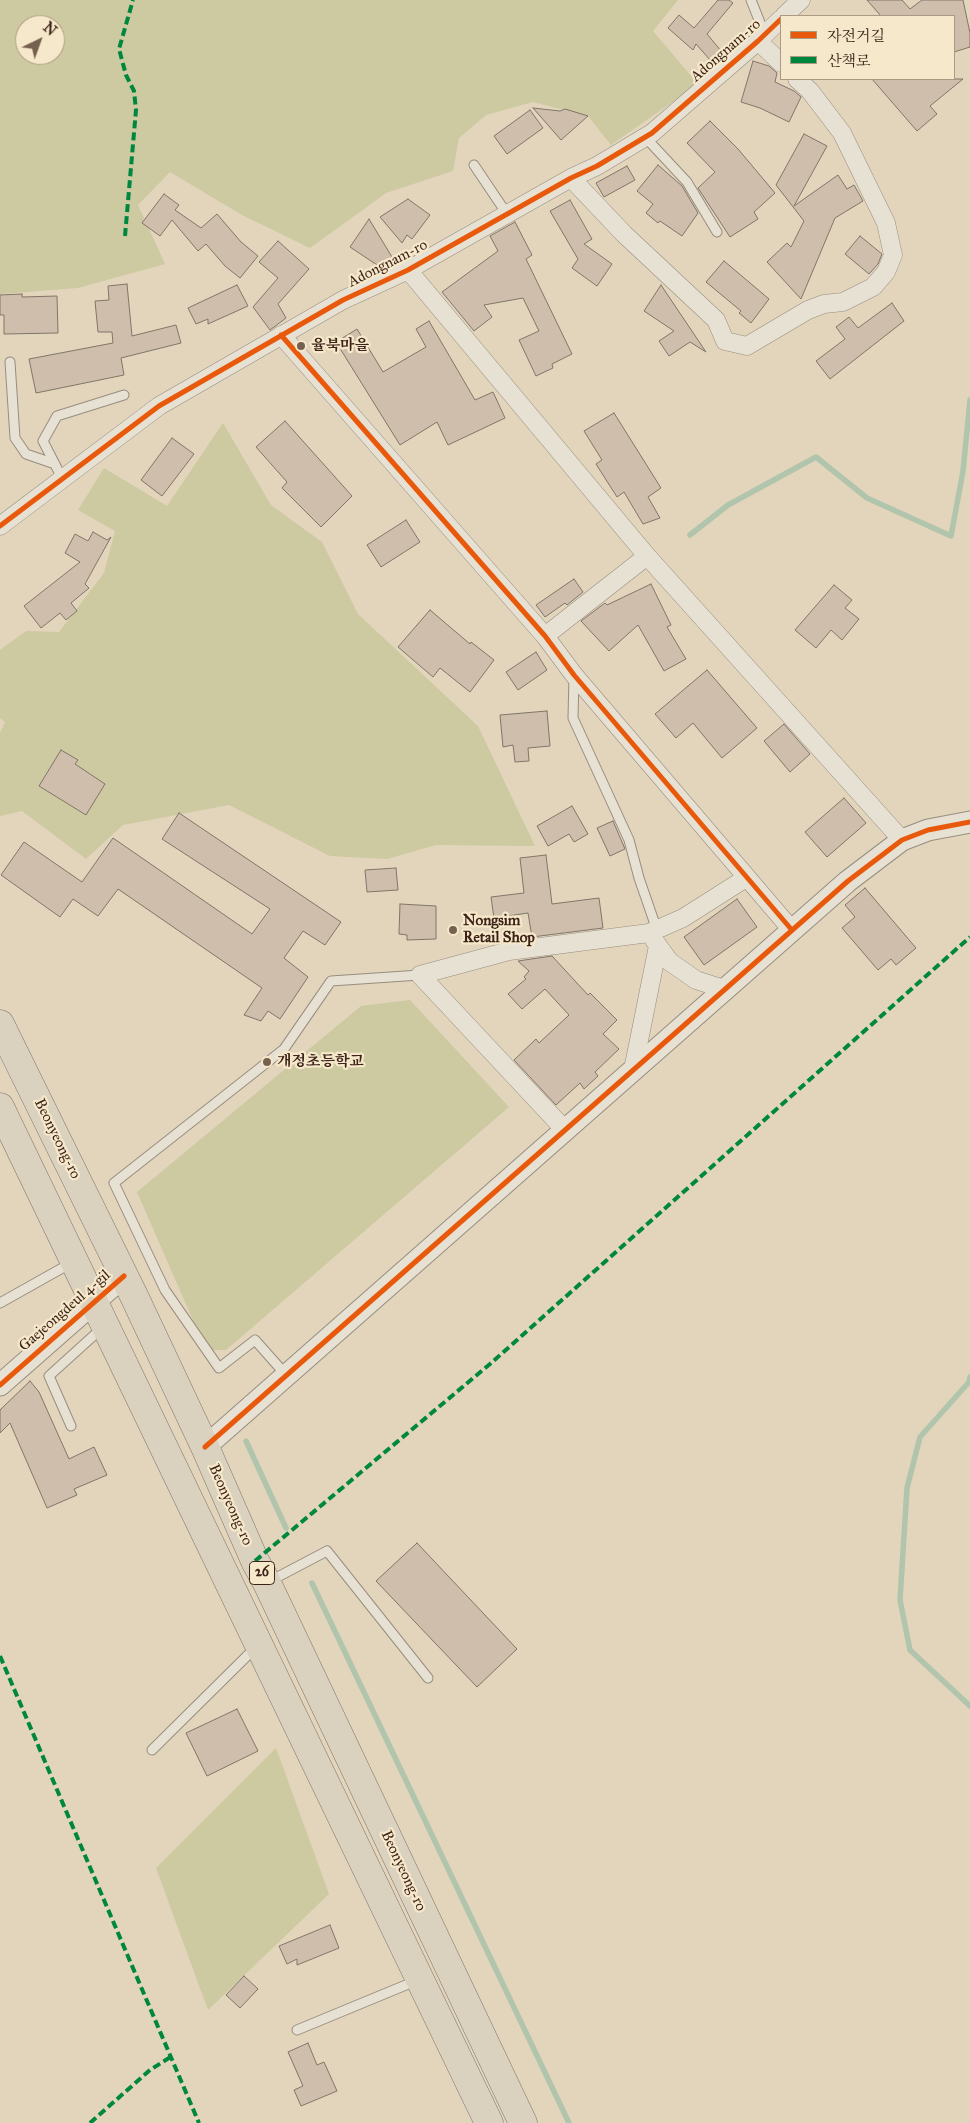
<!DOCTYPE html>
<html>
<head>
<meta charset="utf-8">
<style>
  body { margin:0 }
  #map { position:relative; width:970px; height:2123px; overflow:hidden; background:#e2d5bc; font-family:"IM FELL Great Primer","Noto Serif KR",serif }
  canvas { display:block }
  .legend { position:absolute; left:780px; top:15px; width:175px; height:65px; box-sizing:border-box; background:#f6e8ca; border:1px solid #ac9983; margin:0; padding:6px 9px; list-style:none; font-size:15px; color:#3c2218 }
  .legend li { display:flex; align-items:center; gap:10px; height:25px }
  .legend b { width:25px; border:1px solid #ac9983 }
  .north { position:absolute; left:15px; top:15px; width:50px; height:50px; box-sizing:border-box; background:#f6e8ca; border:1px solid #ac9983; border-radius:50%; rotate:42deg; font-size:14px; font-weight:700; line-height:20px; text-align:center; color:#3c2218 }
  .north::after { content:''; display:block; margin:auto; width:18px; height:22px; background:#766151; clip-path:polygon(50% 0,100% 100%,50% 72%,0 100%) }
</style>
</head>
<body>
<div id="map">
<canvas width="970" height="2123"></canvas>
<ul class="legend">
<li><b style="height:6px;background:#e8590c"></b>자전거길</li>
<li><b style="height:6px;background:#00873e"></b>산책로</li>
</ul>
<div class="north">N</div>
</div>
<script>
const g = document.querySelector('canvas').getContext('2d');
g.lineJoin = 'round';
function fillPath(path, color) {
  g.fillStyle = color;
  g.fill(path, 'evenodd');
}
function poly(rows) {
  const path = new Path2D();
  for (const r of rows) {
    path.moveTo(r[0], r[1]);
    for (let i = 2; i < r.length; i += 2) path.lineTo(r[i], r[i + 1]);
  }
  return path;
}
function stroke(path, color, width, dash) {
  g.strokeStyle = color;
  g.lineWidth = width;
  g.lineCap = dash ? 'butt' : 'round';
  g.setLineDash(dash || []);
  g.stroke(path);
}
function drawText(font, color, halo, rows, align = 'center') {
  g.font = font + ' "IM FELL Great Primer","Noto Serif KR",serif';
  g.lineWidth = 4.5;
  g.setLineDash([]);
  g.textBaseline = 'middle';
  g.strokeStyle = halo;
  g.fillStyle = color;
  for (const [text, x, y, turn = 0] of rows) {
    g.save();
    g.translate(x, y);
    g.rotate((+turn || 0) * Math.PI / 180);
    g.textAlign = isNaN(turn) ? turn : align;
    if (halo) g.strokeText(text, 0, 0);
    g.fillText(text, 0, 0);
    g.restore();
  }
}
fillPath(poly([
  [0,0,678,0,653,31,698,84,611,145,588,116,533,102,486,115,459,138,453,171,386,193,310,248,242,215,170,172,138,205,165,264,78,288,0,294],
  [25,25,55,25,55,55,25,55],
  [223,423,271,505,322,542,358,614,478,726,535,846,436,845,387,859,330,856,229,805,123,825,86,859,22,811,0,816,0,733,5,722,0,718,0,650,26,631,59,632,104,573,115,531,78,510,104,468,167,506],
  [410,1000,509,1107,226,1350,206,1350,137,1192,361,1006],
  [276,1748,329,1894,208,2010,156,1868]
]), '#cdc9a0');
stroke(poly([
  [690,535,728,505,816,457,867,498,951,536,963,471,970,400],
  [970,1377,969,1382,920,1437,907,1488,900,1600,910,1650,970,1706],
  [246,1441,286,1528],
  [312,1583,569,2123]
]), '#b1c4ac', 5.5);
const building = poly([
  [718,0,729,0,733,3,707,34,722,52,711,61,696,44,693,50,668,28,679,15,694,28,718,0],
  [867,0,902,0,910,9,922,0,963,0,970,33,970,47,954,52,954,16,881,16,867,0],
  [753,61,769,66,777,73,775,82,794,91,801,97,789,122,760,108,741,102,753,61],
  [872,79,963,79,930,106,937,114,917,131,872,79],
  [533,108,560,111,565,109,588,116,561,140,533,108],
  [530,110,543,128,507,154,494,136,530,110],
  [710,121,738,149,775,193,754,212,758,219,730,237,698,188,715,172,687,143,710,121],
  [804,134,827,146,794,206,838,175,847,189,854,185,863,201,835,218,801,299,767,262,787,243,791,247,804,221,776,185,804,134],
  [658,165,682,186,698,213,682,236,660,221,658,223,646,213,653,204,637,191,658,165],
  [627,166,635,180,604,197,596,183,627,166],
  [164,194,179,205,175,210,201,228,217,214,241,242,258,256,240,278,225,266,206,244,198,251,172,220,160,236,142,223,164,194],
  [408,199,430,215,412,239,407,235,402,243,380,217,408,199],
  [570,200,592,239,584,244,612,264,597,286,572,268,578,259,550,211,570,200],
  [369,219,392,257,383,269,350,247,369,219],
  [515,222,532,255,526,259,572,354,552,364,553,368,536,376,519,340,539,331,523,298,484,305,492,317,474,331,442,292,498,251,490,236,515,222],
  [860,236,882,254,878,264,869,274,845,254,860,236],
  [278,241,309,269,278,304,286,318,270,330,253,307,278,278,259,262,278,241],
  [724,261,769,299,751,323,739,313,741,311,706,282,724,261],
  [127,284,132,336,176,325,181,343,121,358,124,375,36,393,29,359,113,343,112,332,98,332,95,301,109,300,108,286,127,284],
  [237,285,248,306,208,324,208,319,196,324,188,308,237,285],
  [661,285,706,352,690,342,669,356,659,341,674,331,644,311,661,285],
  [22,294,22,297,57,296,58,333,4,334,4,315,0,315,0,295,22,294],
  [892,303,904,321,830,379,816,361,845,339,836,327,849,317,858,328,892,303],
  [429,321,475,400,493,392,505,418,448,445,437,422,400,445,336,342,357,329,383,372,426,347,416,329,429,321],
  [614,413,661,488,648,497,660,518,643,524,624,492,617,497,596,464,602,460,584,431,614,413],
  [285,421,352,496,321,527,282,488,287,482,256,447,285,421],
  [172,438,194,454,162,496,141,480,172,438],
  [406,520,420,542,381,567,367,545,406,520],
  [93,532,107,540,111,537,85,584,89,588,71,603,77,611,66,620,60,613,41,628,24,606,80,562,65,553,75,534,88,541,93,532],
  [574,579,583,592,567,605,565,603,545,617,536,605,574,579],
  [651,584,671,625,667,627,686,659,664,671,638,625,609,651,581,621,605,603,607,605,651,584],
  [834,585,852,600,845,608,859,619,842,640,831,630,816,648,795,630,834,585],
  [430,610,470,644,471,642,494,660,470,692,440,668,433,677,398,647,430,610],
  [536,652,547,670,518,690,506,672,536,652],
  [707,670,757,728,722,758,693,723,676,738,655,714,707,670],
  [547,711,550,746,528,748,529,761,515,762,513,745,503,747,500,715,547,711],
  [784,724,810,754,790,772,764,741,784,724],
  [61,750,78,760,75,764,105,784,86,815,39,786,61,750],
  [844,798,866,823,827,857,805,832,844,798],
  [572,806,588,834,574,842,569,834,548,846,537,826,572,806],
  [179,813,341,922,325,945,303,931,284,958,308,977,280,1019,268,1011,261,1021,244,1015,262,988,118,889,98,916,73,899,60,917,1,875,24,842,82,882,113,838,252,934,270,909,162,839,179,813],
  [613,821,625,849,610,856,597,828,613,821],
  [546,855,552,904,599,898,603,928,532,937,528,913,494,918,491,897,524,893,520,858,546,855],
  [396,868,398,890,367,892,365,870,396,868],
  [865,888,916,948,896,965,891,959,878,970,842,928,855,917,845,905,865,888],
  [737,899,757,927,704,965,684,937,737,899],
  [400,904,436,906,436,939,407,940,407,935,399,934,400,904],
  [552,956,588,995,590,993,617,1020,603,1034,619,1049,595,1072,598,1076,584,1089,580,1083,556,1105,514,1060,536,1039,539,1043,569,1015,545,989,522,1009,508,994,526,979,524,977,529,971,518,961,552,956],
  [30,1381,39,1392,69,1459,94,1447,107,1475,74,1489,77,1495,47,1508,10,1423,0,1433,0,1410,30,1381],
  [417,1543,517,1649,477,1687,376,1581,417,1543],
  [237,1709,258,1751,207,1776,186,1733,237,1709],
  [330,1925,339,1948,297,1965,297,1959,287,1964,279,1946,330,1925],
  [244,1976,258,1989,240,2008,226,1995,244,1976],
  [308,2043,317,2065,324,2062,337,2091,301,2106,294,2090,303,2086,288,2052,308,2043]
]);
fillPath(building, '#d0bead');
stroke(building, '#807568', 1);
const service = poly([
  [751,0,765,35],
  [645,137,687,182,717,232],
  [474,165,507,214],
  [10,362,15,438,26,454,55,464],
  [63,480,43,441,57,416,124,395],
  [574,676,573,718,629,840,639,878,657,930],
  [0,1303,73,1262],
  [286,1375,255,1340,219,1368,165,1290,114,1183,284,1049,331,981,420,975],
  [71,1426,49,1376,102,1328],
  [270,1581,327,1551,428,1678],
  [152,1750,256,1647],
  [297,2030,418,1980]
]);
const minor = poly([
  [784,16,801,0],
  [758,41,781,63],
  [571,178,624,234,716,320,725,341,747,346,808,310,824,304,843,302,873,287,886,272,893,255,886,223,842,133,810,91,797,79],
  [408,270,647,556,902,840],
  [281,335,545,636,574,675,791,929],
  [0,526,159,406,343,300,408,270,571,178,597,166,652,133,758,41,781,19],
  [545,636,647,556],
  [654,940,670,962,696,980,724,989],
  [633,1070,658,946],
  [565,1130,420,975,509,951,649,933,683,918,746,878]
]);
const tertiary = poly([
  [0,1385,124,1276],
  [205,1447,848,881,902,840,928,830,970,822]
]);
const primary = poly([
  [0,1024,134,1296,205,1447,255,1561,267,1583,523,2123],
  [0,1107,489,2123]
]);
stroke(service, '#988d7e', 11);
stroke(minor, '#988d7e', 19);
stroke(tertiary, '#988d7e', 23);
stroke(primary, '#807568', 29);
stroke(service, '#e7e1d4', 9);
stroke(minor, '#e7e1d4', 18);
stroke(tertiary, '#e7e1d4', 21);
stroke(primary, '#dad1bf', 28);
stroke(poly([
  [125,236,136,110,134,91,126,75,119,49,133,0],
  [255,1561,490,1364,970,937],
  [0,1656,199,2123],
  [90,2123,150,2070,172,2056]
]), '#00873e', 4, [8, 4]);
stroke(poly([
  [281,335,545,636,574,675,791,929],
  [0,526,159,406,343,300,408,270,571,178,597,166,652,133,758,41,781,19],
  [0,1385,124,1276],
  [205,1447,848,881,902,840,928,830,970,822]
]), '#e8590c', 5);
for (const [x, y, r, color] of [
  [301,346,5,"#766151"],
  [453,930,5,"#766151"],
  [267,1062,5,"#766151"]
]) {
  const dot = new Path2D();
  dot.arc(x, y, r, 0, 2 * Math.PI);
  g.fillStyle = color;
  g.fill(dot);
  stroke(dot, '#f6e8ca', 2);
}
for (const [x, y, w] of [
  [262,1573,25]
]) {
  const box = new Path2D();
  box.roundRect(x - w / 2, y - 11.5, w, 23, 4);
  g.fillStyle = '#f6e8ca';
  g.fill(box);
  stroke(box, '#3c2218', 1);
}
drawText('bold 14px', '#3c2218', null, [
  ["26",262,1573]
]);
drawText('15px', '#3c2218', '#f6e8ca', [
  ["Adongnam-ro",726,51,-41],
  ["Adongnam-ro",388,264,-27],
  ["Beonyeong-ro",57,1139,64],
  ["Gaejeongdeul 4-gil",65,1311,-41],
  ["Beonyeong-ro",230,1505,66],
  ["Beonyeong-ro",403,1871,65]
]);
drawText('bold 15px', '#3c2218', '#f6e8ca', [
  ["율북마을",311,346],
  ["Nongsim",463,921],
  ["Retail Shop",463,938],
  ["개정초등학교",277,1062]
], 'left');
</script>
</body>
</html>
